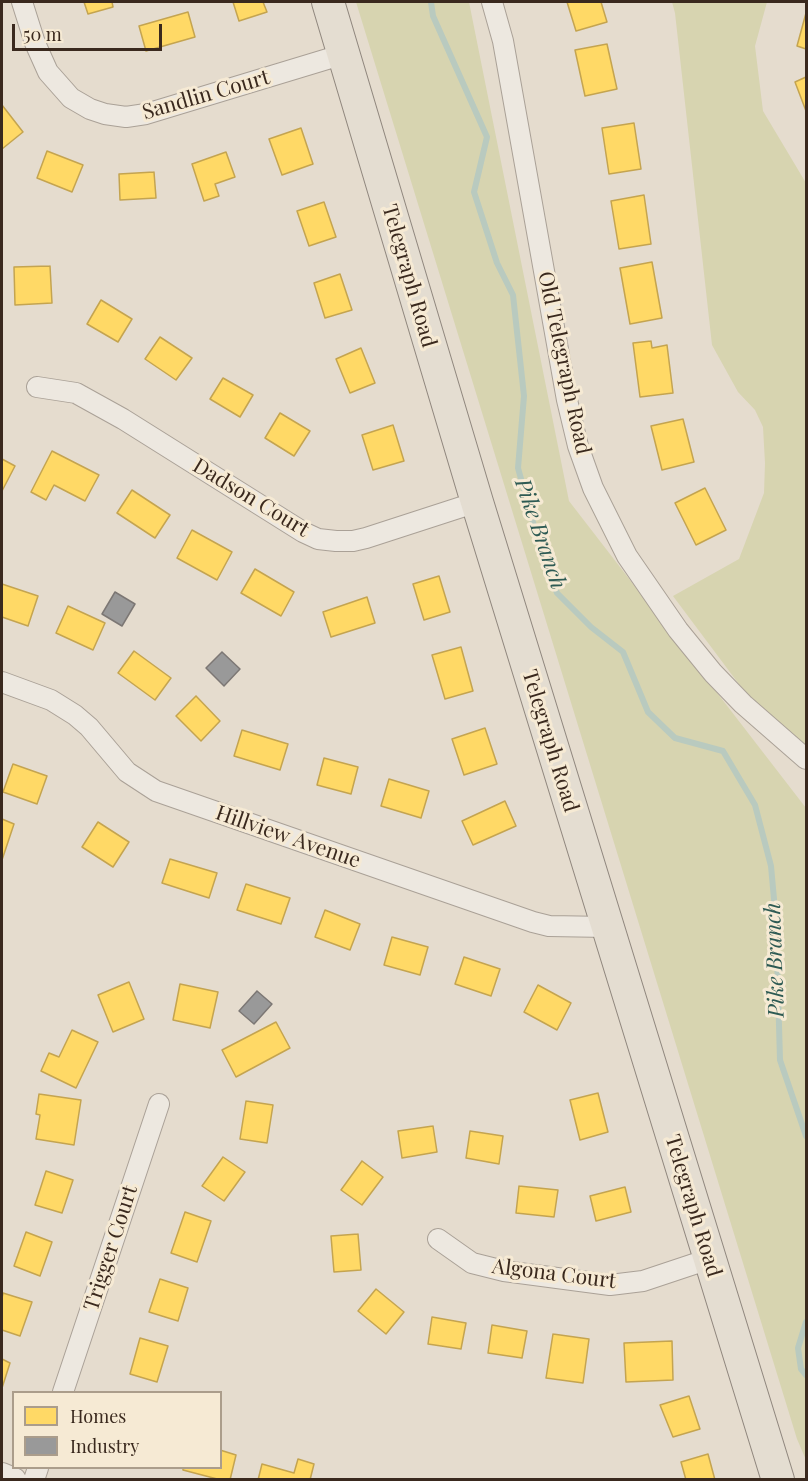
<!DOCTYPE html>
<html>
<head>
<meta charset="utf-8">
<style>
  body { margin:0 }
  #map { position:relative; width:808px; height:1481px; overflow:hidden; background:#e5dcce; font-family:"Playfair Display",serif }
  canvas { display:block }
  .frame { position:absolute; inset:0; border:3px solid #3a291e; pointer-events:none }
  .legend { position:absolute; left:12px; top:1391px; width:210px; height:78px; box-sizing:border-box; background:#f6ead4; border:2px solid #ab9d8b; margin:0; padding:8px 10px; list-style:none; font-size:18px; color:#3a291e }
  .legend li { display:flex; align-items:center; gap:12px; height:30px }
  .legend b { width:30px; border:2px solid #ab9d8b }
  .scale { position:absolute; left:12px; top:24px; width:150px; height:27px; box-sizing:border-box; border:3px solid #3a291e; border-top:0; padding-left:8px; font-size:18px; line-height:21px; white-space:nowrap; color:#3a291e; -webkit-text-stroke:4px #f6ead4; paint-order:stroke }
</style>
</head>
<body>
<div id="map">
<canvas width="808" height="1481"></canvas>
<div class="frame"></div>
<ul class="legend">
<li><b style="height:16px;background:#ffd966"></b>Homes</li>
<li><b style="height:16px;background:#999"></b>Industry</li>
</ul>
<div class="scale">50 m</div>
</div>
<script>
const g = document.querySelector('canvas').getContext('2d');
g.lineJoin = 'round';
function fillPath(path, color) {
  g.fillStyle = color;
  g.fill(path, 'evenodd');
}
function poly(rows) {
  const path = new Path2D();
  for (const r of rows) {
    path.moveTo(r[0], r[1]);
    for (let i = 2; i < r.length; i += 2) path.lineTo(r[i], r[i + 1]);
  }
  return path;
}
function stroke(path, color, width, dash) {
  g.strokeStyle = color;
  g.lineWidth = width;
  g.lineCap = dash ? 'butt' : 'round';
  g.setLineDash(dash || []);
  g.stroke(path);
}
function drawText(font, color, halo, rows, align = 'center') {
  g.font = font + ' "Playfair Display",serif';
  g.lineWidth = 6;
  g.setLineDash([]);
  g.textBaseline = 'middle';
  g.strokeStyle = halo;
  g.fillStyle = color;
  for (const [text, x, y, turn = 0] of rows) {
    g.save();
    g.translate(x, y);
    g.rotate((+turn || 0) * Math.PI / 180);
    g.textAlign = isNaN(turn) ? turn : align;
    if (halo) g.strokeText(text, 0, 0);
    g.fillText(text, 0, 0);
    g.restore();
  }
}
fillPath(poly([
  [356,2,469,2,569,501,806,808,806,1460,797,1439],
  [672,2,767,2,755,46,763,111,806,183,806,745,753,703,673,596,739,559,764,493,765,463,763,427,755,410,738,392,712,345,675,13]
]), '#d7d4b0');
const homes = poly([
  [84,2,112,2,113,7,88,14,84,2],
  [233,2,263,2,267,12,239,21,233,2],
  [567,2,601,2,607,22,576,31,567,2],
  [188,12,195,37,146,51,139,26,188,12],
  [806,13,806,49,797,46,806,13],
  [607,44,617,89,585,96,575,50,607,44],
  [806,77,806,111,795,82,806,77],
  [2,105,23,132,2,149,2,105],
  [634,123,641,169,609,174,602,128,634,123],
  [301,128,313,164,282,175,269,139,301,128],
  [47,151,83,165,72,192,37,178,47,151],
  [226,152,235,177,215,184,219,196,204,201,192,164,226,152],
  [154,172,156,198,120,200,119,174,154,172],
  [644,195,651,244,619,249,611,201,644,195],
  [324,202,336,237,309,246,297,211,324,202],
  [652,262,662,318,630,324,620,268,652,262],
  [50,266,52,303,15,305,14,267,50,266],
  [340,274,352,310,325,318,314,283,340,274],
  [101,300,132,319,118,342,87,324,101,300],
  [160,337,192,358,176,380,145,359,160,337],
  [651,341,652,348,667,345,673,393,640,397,633,343,651,341],
  [361,348,375,383,350,393,336,359,361,348],
  [223,378,253,395,240,417,210,399,223,378],
  [280,413,310,431,294,456,265,438,280,413],
  [683,419,694,462,662,470,651,426,683,419],
  [393,425,404,461,373,470,362,435,393,425],
  [52,451,99,475,85,501,54,485,46,500,31,492,52,451],
  [2,459,15,466,2,491,2,459],
  [705,488,726,530,696,545,675,503,705,488],
  [132,490,170,515,155,538,117,513,132,490],
  [192,530,232,552,217,580,177,558,192,530],
  [255,569,294,592,281,616,241,593,255,569],
  [439,576,450,612,424,620,413,584,439,576],
  [2,584,38,596,28,626,2,617,2,584],
  [367,597,375,623,331,637,323,612,367,597],
  [68,606,105,623,93,650,56,633,68,606],
  [461,647,473,691,445,699,432,655,461,647],
  [134,651,171,678,155,700,118,673,134,651],
  [196,696,220,721,201,741,176,716,196,696],
  [485,728,497,764,464,775,452,739,485,728],
  [242,730,288,744,280,770,234,756,242,730],
  [324,758,358,767,351,794,317,785,324,758],
  [13,764,47,776,37,804,3,792,13,764],
  [389,779,429,791,421,818,381,806,389,779],
  [505,801,516,826,473,845,462,821,505,801],
  [2,819,14,824,2,860,2,819],
  [98,822,129,842,113,867,82,847,98,822],
  [170,859,217,873,209,898,162,883,170,859],
  [246,884,290,898,281,924,237,910,246,884],
  [325,910,360,924,350,950,315,937,325,910],
  [392,937,428,947,420,975,384,965,392,937],
  [464,957,500,969,491,996,455,984,464,957],
  [129,982,144,1019,113,1032,98,995,129,982],
  [180,984,218,992,210,1028,173,1020,180,984],
  [538,985,571,1003,557,1030,524,1012,538,985],
  [276,1022,290,1048,236,1077,222,1050,276,1022],
  [72,1030,98,1042,76,1088,41,1071,49,1053,59,1057,72,1030],
  [598,1093,608,1132,580,1140,570,1100,598,1093],
  [39,1094,81,1100,74,1145,36,1139,40,1115,36,1114,39,1094],
  [246,1101,273,1105,267,1143,240,1139,246,1101],
  [433,1126,437,1152,402,1158,398,1131,433,1126],
  [470,1131,503,1136,499,1164,466,1158,470,1131],
  [223,1157,245,1172,224,1201,202,1186,223,1157],
  [362,1161,383,1177,362,1205,341,1190,362,1161],
  [46,1171,73,1180,62,1213,35,1205,46,1171],
  [519,1186,558,1190,554,1217,516,1213,519,1186],
  [625,1187,631,1212,596,1221,590,1196,625,1187],
  [185,1212,211,1221,197,1262,171,1253,185,1212],
  [26,1232,52,1242,40,1276,14,1266,26,1232],
  [358,1234,361,1270,334,1272,331,1236,358,1234],
  [160,1279,188,1288,178,1321,149,1312,160,1279],
  [376,1289,404,1312,386,1334,358,1311,376,1289],
  [3,1293,32,1302,20,1336,2,1330,2,1298,3,1293],
  [432,1317,466,1323,461,1349,428,1344,432,1317],
  [492,1325,527,1331,522,1358,488,1353,492,1325],
  [553,1334,589,1339,583,1383,546,1378,553,1334],
  [140,1338,168,1346,157,1382,130,1374,140,1338],
  [672,1341,673,1380,626,1382,624,1343,672,1341],
  [2,1359,10,1363,2,1388,2,1359],
  [689,1396,700,1429,673,1437,660,1405,689,1396],
  [220,1450,236,1455,230,1480,221,1480,183,1470,183,1468,220,1468,220,1450],
  [708,1454,715,1480,686,1480,681,1462,708,1454],
  [298,1459,314,1464,310,1480,258,1480,262,1464,294,1473,298,1459]
]);
fillPath(homes, '#ffd966');
stroke(homes, '#c4a450', 1.5);
const industry = poly([
  [115,592,135,604,122,626,102,614,115,592],
  [222,652,240,669,224,686,206,668,222,652],
  [257,991,272,1004,254,1024,239,1011,257,991]
]);
fillPath(industry, '#999');
stroke(industry, '#7c7774', 1.5);
stroke(poly([
  [431,2,433,16,487,137,474,192,497,263,513,295,524,396,518,468,536,533,557,593,591,627,623,652,648,712,675,738,723,751,755,805,771,866,776,921,780,1060,806,1136],
  [806,1322,798,1348,801,1369,806,1375]
]), '#b9cabf', 6);
const minor = poly([
  [22,2,35,43,48,72,71,98,90,109,105,114,126,117,146,114,344,54],
  [492,2,503,41,567,400,578,446,593,488,627,556,678,630,713,673,743,704,806,759],
  [37,387,76,393,123,419,303,532,318,539,336,541,353,541,366,538,477,502],
  [2,682,51,700,75,715,89,727,127,772,156,791,533,922,549,926,607,927],
  [438,1239,472,1263,504,1271,610,1285,643,1281,709,1259],
  [63,1392,159,1104],
  [34,1480,38,1468]
]);
const tertiary = poly([
  [2,1475,14,1480]
]);
const primary = poly([
  [328,2,477,502,778,1480]
]);
stroke(minor, '#aaa197', 22);
stroke(tertiary, '#aaa197', 26);
stroke(primary, '#90877e', 34);
stroke(minor, '#ede8e0', 20);
stroke(tertiary, '#ede8e0', 24);
stroke(primary, '#e4ddd1', 32);
drawText('21px', '#3a291e', '#f6ead4', [
  ["Sandlin Court",206,95,-16],
  ["Telegraph Road",409,276,74],
  ["Old Telegraph Road",564,363,78],
  ["Dadson Court",251,498,31],
  ["Telegraph Road",550,741,73],
  ["Hillview Avenue",288,837,19],
  ["Telegraph Road",693,1206,73],
  ["Trigger Court",111,1248,-72],
  ["Algona Court",554,1274,7]
]);
drawText('italic 22px', '#2d5a53', '#f6ead4', [
  ["Pike Branch",540,534,71],
  ["Pike Branch",775,960,-92]
]);
</script>
</body>
</html>
